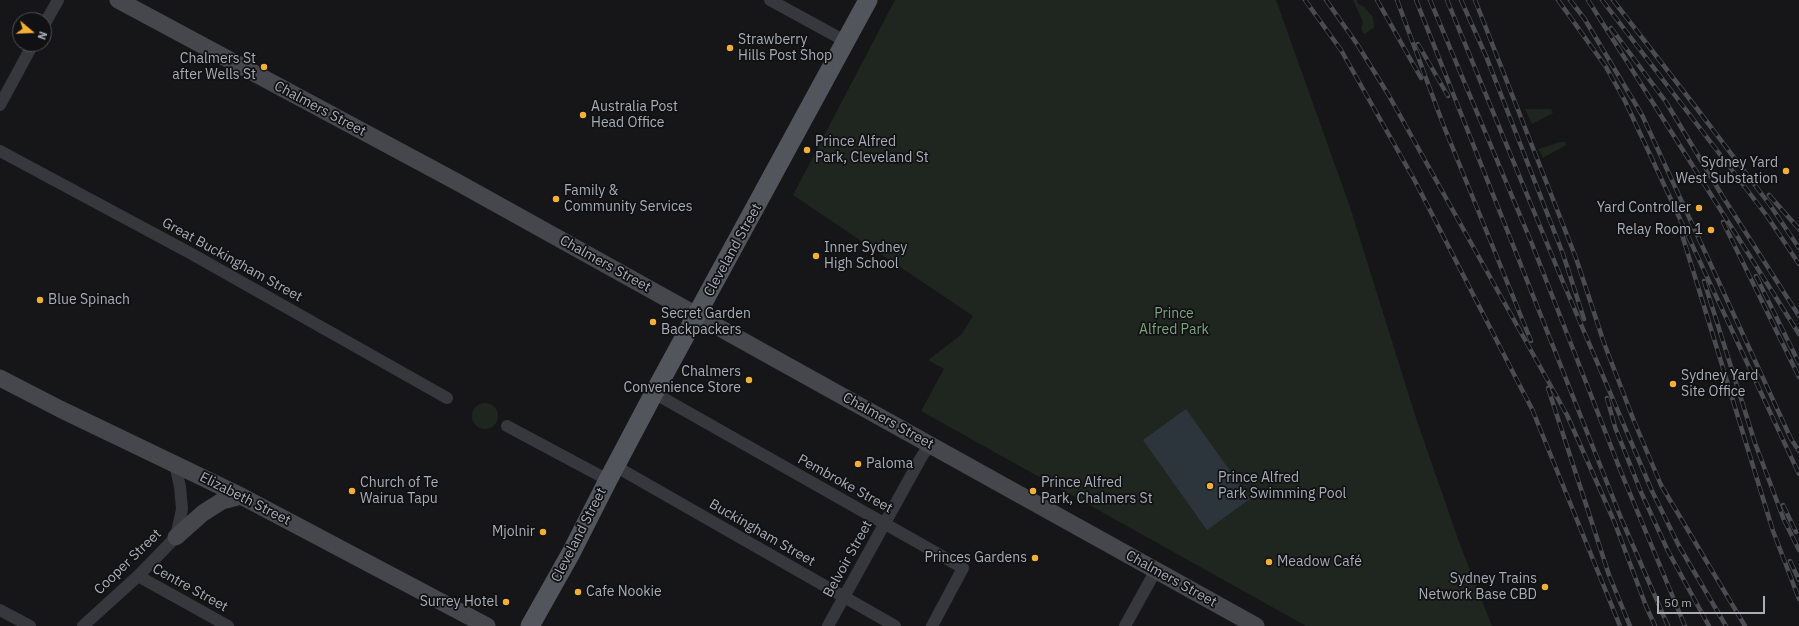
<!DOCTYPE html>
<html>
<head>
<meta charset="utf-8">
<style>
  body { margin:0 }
  #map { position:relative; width:1799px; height:626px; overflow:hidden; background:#161618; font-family:"IBM Plex Sans",sans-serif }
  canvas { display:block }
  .north { position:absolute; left:12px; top:12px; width:40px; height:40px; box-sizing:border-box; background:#111113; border:1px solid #4d4f55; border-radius:50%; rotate:109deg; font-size:11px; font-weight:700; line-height:16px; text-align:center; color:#a8adb8 }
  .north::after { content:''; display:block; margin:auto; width:14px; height:18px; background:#f2b134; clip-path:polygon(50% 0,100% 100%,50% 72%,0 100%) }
  .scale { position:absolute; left:1657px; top:596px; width:108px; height:18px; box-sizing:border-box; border:2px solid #a8adb8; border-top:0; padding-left:5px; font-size:12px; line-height:14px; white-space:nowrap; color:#a8adb8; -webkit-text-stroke:3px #111113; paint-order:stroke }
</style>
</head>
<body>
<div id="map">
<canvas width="1799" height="626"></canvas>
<div class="north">N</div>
<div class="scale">50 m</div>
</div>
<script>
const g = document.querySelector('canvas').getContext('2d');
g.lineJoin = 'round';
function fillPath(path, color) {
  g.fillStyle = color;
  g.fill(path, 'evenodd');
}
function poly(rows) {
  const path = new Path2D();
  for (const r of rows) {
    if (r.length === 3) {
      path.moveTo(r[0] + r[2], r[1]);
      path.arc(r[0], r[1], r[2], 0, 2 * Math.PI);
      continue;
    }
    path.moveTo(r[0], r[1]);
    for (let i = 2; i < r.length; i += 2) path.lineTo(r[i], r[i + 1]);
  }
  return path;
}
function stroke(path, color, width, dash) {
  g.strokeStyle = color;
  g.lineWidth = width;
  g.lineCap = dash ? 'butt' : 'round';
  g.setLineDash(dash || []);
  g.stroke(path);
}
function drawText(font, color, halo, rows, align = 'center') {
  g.font = font + ' "IBM Plex Sans",sans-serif';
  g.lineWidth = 3.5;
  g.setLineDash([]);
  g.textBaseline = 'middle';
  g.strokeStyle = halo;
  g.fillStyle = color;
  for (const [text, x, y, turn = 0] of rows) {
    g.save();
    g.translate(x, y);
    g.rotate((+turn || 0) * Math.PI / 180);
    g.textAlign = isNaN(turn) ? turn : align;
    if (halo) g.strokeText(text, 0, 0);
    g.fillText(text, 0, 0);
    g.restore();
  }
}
fillPath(poly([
  [895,0,1276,0,1350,207,1415,415,1459,542,1492,626,1306,626,921,411,944,369,928,360,961,335,973,316,793,195],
  [1353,0,1357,0,1358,4,1363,6,1373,17,1374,28,1364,34,1361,29,1363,22],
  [1525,109,1551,109,1553,113,1532,124],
  [1560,142,1565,142,1566,145,1543,158,1538,149],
  [485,416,13]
]), '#1e261f');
fillPath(poly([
  [1186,409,1250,499,1207,530,1143,440]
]), '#2c353c');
stroke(poly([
  [770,0,845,41],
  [44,25,58,0],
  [0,105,33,44],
  [0,151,190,253,447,398],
  [654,393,963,568,932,626],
  [507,426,608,480],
  [615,466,895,626],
  [138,576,228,626],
  [0,610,30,626],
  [83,626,138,576,176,537,182,509,180,487,175,464],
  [828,626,922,456,930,445],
  [1125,626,1156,570]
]), '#37383d', 12);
stroke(poly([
  [118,0,457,182,1256,626],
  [0,378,60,409,241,496,487,626],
  [176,537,203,513,222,501,241,496]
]), '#45474d', 17);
stroke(poly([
  [530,626,571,553,608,480,654,393,868,0]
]), '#53555c', 19);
const rail = poly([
  [1305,0,1341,50,1415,181,1520,386,1532,409,1620,626],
  [1326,0,1357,44,1388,94,1567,415,1614,521,1646,606,1655,626],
  [1377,0,1421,78],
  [1397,0,1443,124,1531,341],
  [1416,0,1621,518,1668,626],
  [1430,0,1532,244,1621,472,1685,626],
  [1447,0,1560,275,1652,491,1679,546,1726,626],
  [1461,0,1486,56,1563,254,1584,319],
  [1475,0,1576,258,1604,343,1634,421,1661,485,1745,626],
  [1558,0,1606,67,1625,101,1799,474],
  [1570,0,1584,18,1642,115,1791,439,1799,451],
  [1588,0,1799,334],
  [1602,0,1767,216,1799,264],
  [1613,0,1698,110,1770,205,1799,248],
  [1611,28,1666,102,1723,197,1799,316],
  [1418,44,1448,96],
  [1769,195,1799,229],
  [1723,222,1799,377],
  [1680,228,1773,531,1799,599],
  [1756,276,1799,363],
  [1704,281,1755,443,1784,520,1799,550],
  [1548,388,1609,575,1630,626],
  [1607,398,1615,427,1641,492,1668,551,1709,626],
  [1783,505,1796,532],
  [1790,561,1799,580]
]);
stroke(rail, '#4a4c52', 4.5);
stroke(rail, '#111113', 3, [9]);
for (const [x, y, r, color] of [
  [730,48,4,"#f2b134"],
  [264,67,4,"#f2b134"],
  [583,115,4,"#f2b134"],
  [807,150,4,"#f2b134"],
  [1786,171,4,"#f2b134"],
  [556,199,4,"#f2b134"],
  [1699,208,4,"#f2b134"],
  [1711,230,4,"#f2b134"],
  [816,256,4,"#f2b134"],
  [40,300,4,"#f2b134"],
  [653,322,4,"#f2b134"],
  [749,380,4,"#f2b134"],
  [1673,384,4,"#f2b134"],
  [858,464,4,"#f2b134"],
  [1210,486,4,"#f2b134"],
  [352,491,4,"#f2b134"],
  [1033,491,4,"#f2b134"],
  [543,532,4,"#f2b134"],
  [1035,558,4,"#f2b134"],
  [1269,562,4,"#f2b134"],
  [1545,587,4,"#f2b134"],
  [578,592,4,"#f2b134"],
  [506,602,4,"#f2b134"]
]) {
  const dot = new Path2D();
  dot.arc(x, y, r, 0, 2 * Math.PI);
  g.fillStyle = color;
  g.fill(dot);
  stroke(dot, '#111113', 1.5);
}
drawText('14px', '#a8adb8', '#111113', [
  ["Strawberry",738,40],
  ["Hills Post Shop",738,56],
  ["Chalmers St",256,59,"right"],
  ["after Wells St",256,75,"right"],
  ["Australia Post",591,107],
  ["Head Office",591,123],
  ["Prince Alfred",815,142],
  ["Park, Cleveland St",815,158],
  ["Sydney Yard",1778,163,"right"],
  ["West Substation",1778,179,"right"],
  ["Family &",564,191],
  ["Community Services",564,207],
  ["Yard Controller",1691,208,"right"],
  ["Relay Room 1",1703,230,"right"],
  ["Inner Sydney",824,248],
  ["High School",824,264],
  ["Blue Spinach",48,300],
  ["Secret Garden",661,314],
  ["Backpackers",661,330],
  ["Chalmers",741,372,"right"],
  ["Convenience Store",741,388,"right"],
  ["Sydney Yard",1681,376],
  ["Site Office",1681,392],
  ["Paloma",866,464],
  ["Prince Alfred",1218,478],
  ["Park Swimming Pool",1218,494],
  ["Church of Te",360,483],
  ["Wairua Tapu",360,499],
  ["Prince Alfred",1041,483],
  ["Park, Chalmers St",1041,499],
  ["Mjolnir",535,532,"right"],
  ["Princes Gardens",1027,558,"right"],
  ["Meadow Café",1277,562],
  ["Sydney Trains",1537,579,"right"],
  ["Network Base CBD",1537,595,"right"],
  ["Cafe Nookie",586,592],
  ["Surrey Hotel",498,602,"right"]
], 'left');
drawText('14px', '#a8adb8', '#111113', [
  ["Chalmers Street",320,109,28],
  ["Cleveland Street",733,250,-61],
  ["Great Buckingham Street",232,260,29],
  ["Chalmers Street",605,264,29],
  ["Chalmers Street",888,421,29],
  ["Pembroke Street",845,484,29],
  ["Elizabeth Street",245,499,27],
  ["Buckingham Street",762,533,30],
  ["Cleveland Street",579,535,-63],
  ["Belvoir Street",848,559,-61],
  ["Cooper Street",128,562,-44],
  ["Chalmers Street",1171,579,29],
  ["Centre Street",190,588,29]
]);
drawText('14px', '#7fa381', '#111113', [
  ["Prince",1174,314],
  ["Alfred Park",1174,330]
]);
</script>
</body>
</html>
